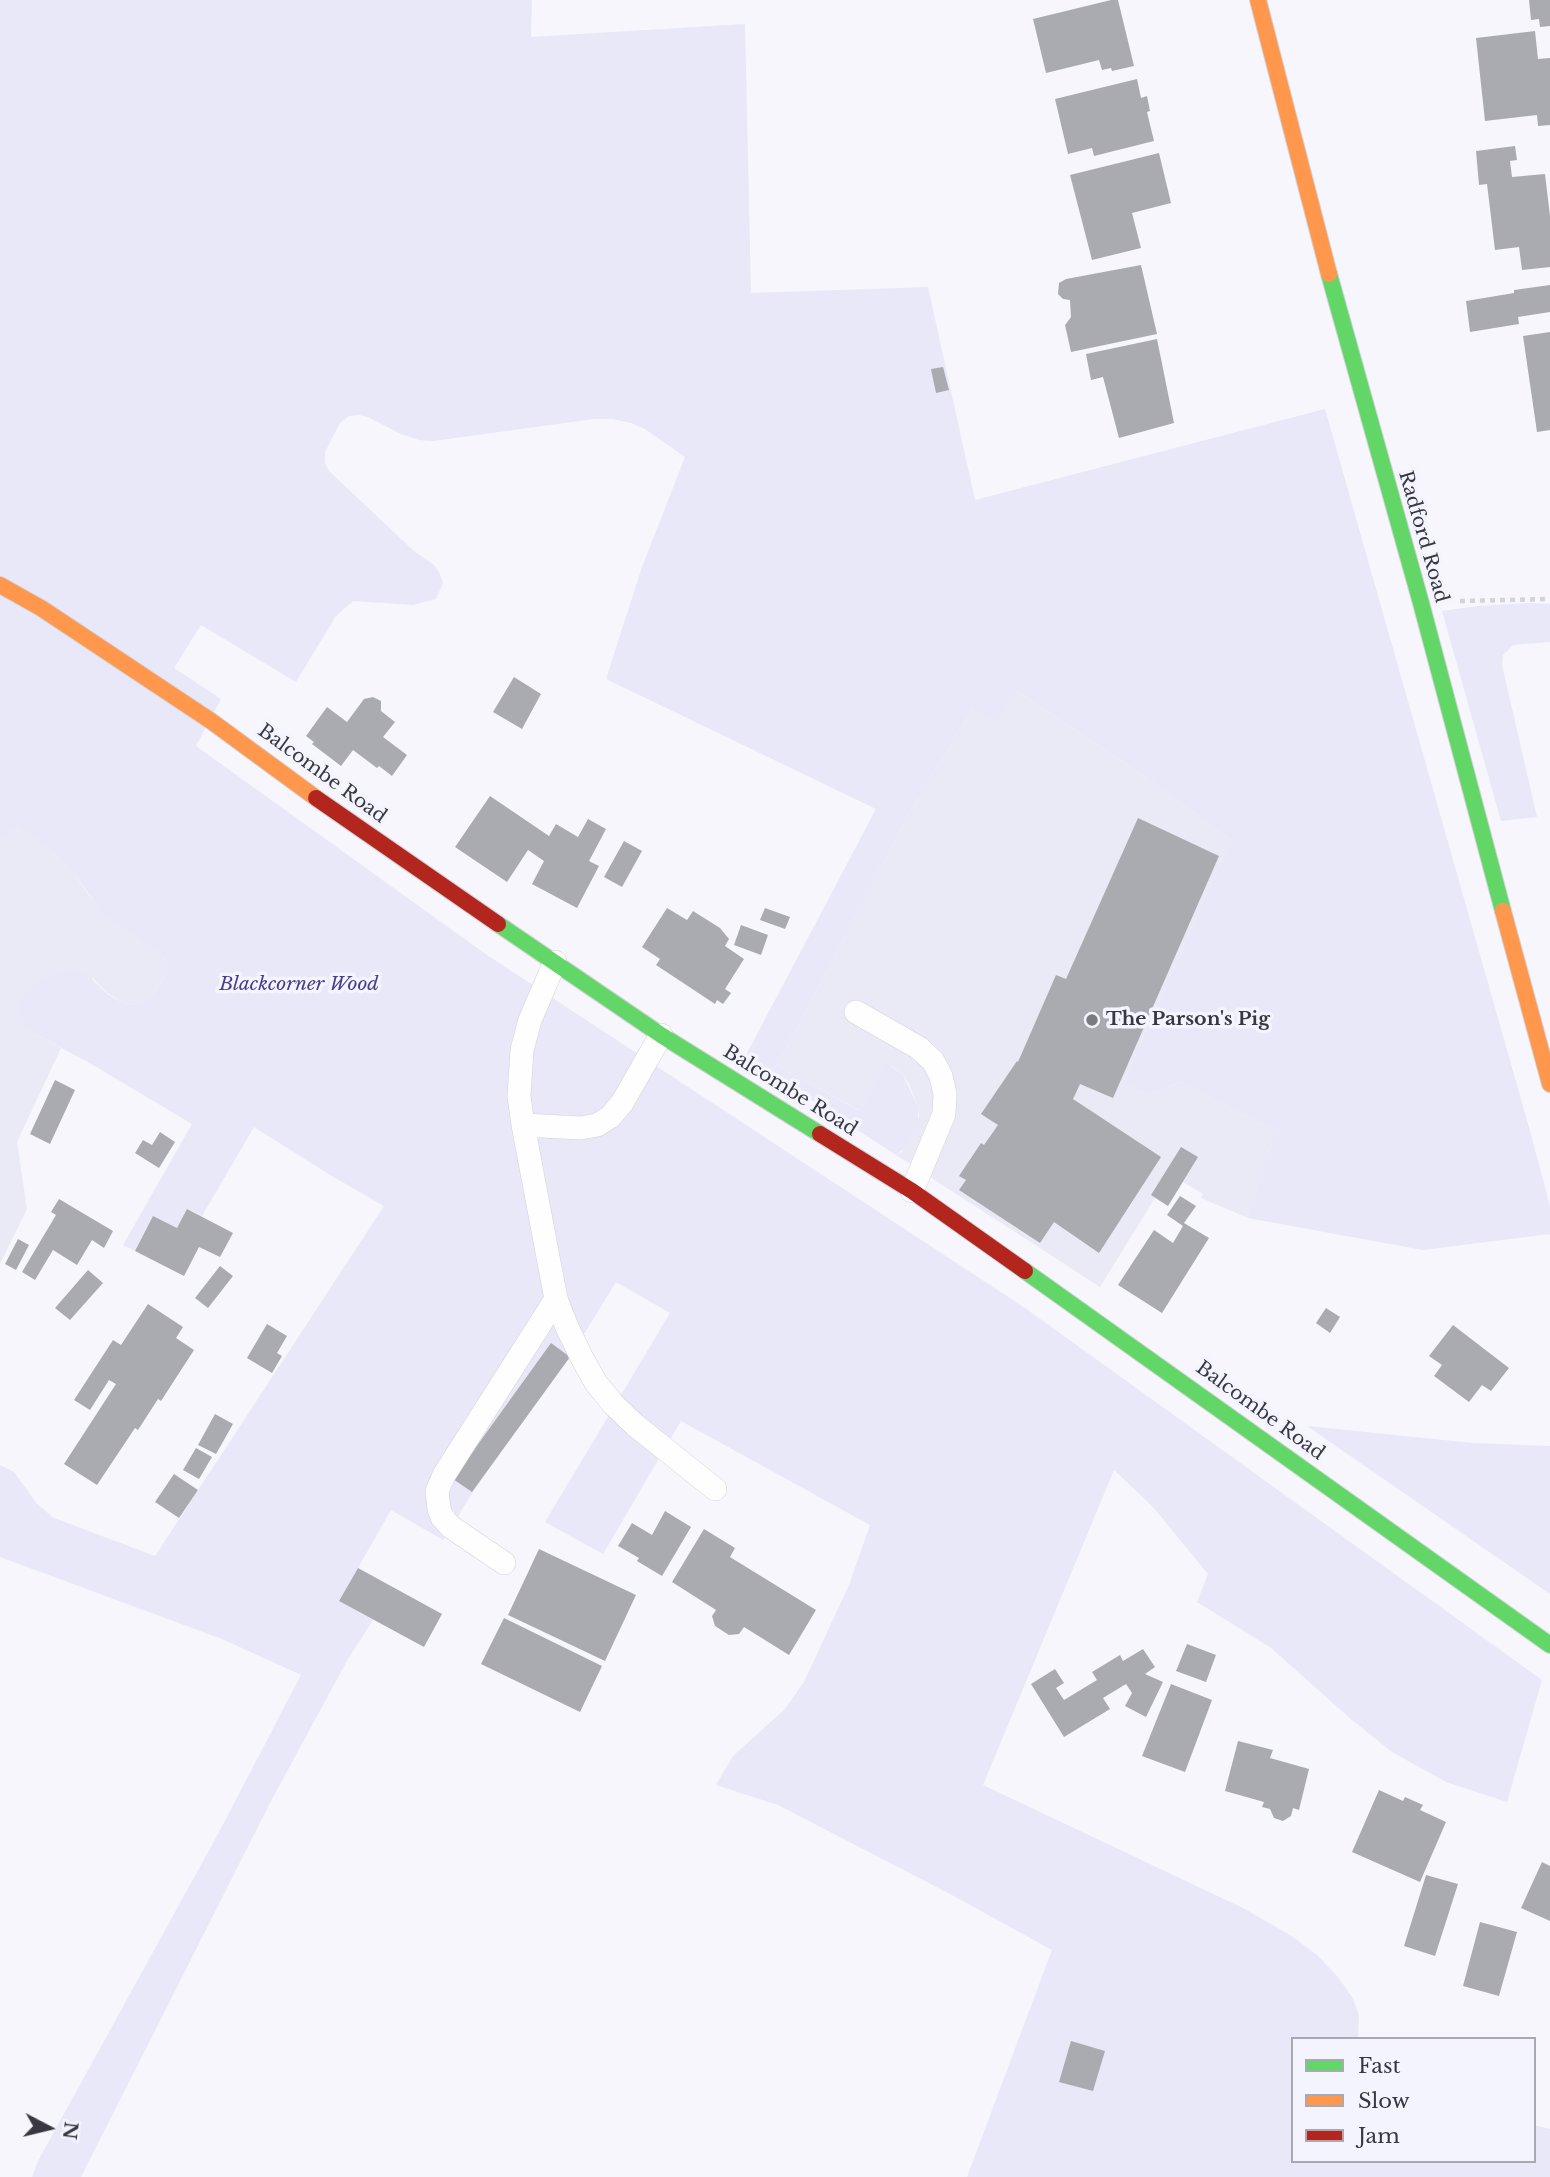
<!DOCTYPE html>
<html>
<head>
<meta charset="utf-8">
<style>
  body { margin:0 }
  #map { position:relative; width:1550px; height:2177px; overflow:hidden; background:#f6f6fc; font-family:"Libre Baskerville",serif }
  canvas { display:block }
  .legend { position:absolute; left:1291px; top:2037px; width:245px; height:126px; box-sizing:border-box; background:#f4f4fe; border:2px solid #a9a9b3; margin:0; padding:9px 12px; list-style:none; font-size:21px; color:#383842 }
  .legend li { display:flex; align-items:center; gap:14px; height:35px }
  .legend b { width:35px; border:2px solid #a9a9b3 }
  .north { position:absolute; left:14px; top:2093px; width:70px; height:70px; -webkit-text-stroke:5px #f4f4fe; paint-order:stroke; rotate:97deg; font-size:19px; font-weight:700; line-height:28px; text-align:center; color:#383842 }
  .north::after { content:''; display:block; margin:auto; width:24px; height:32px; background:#383842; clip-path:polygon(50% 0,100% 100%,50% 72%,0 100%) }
</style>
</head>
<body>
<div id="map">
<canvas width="1550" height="2177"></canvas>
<ul class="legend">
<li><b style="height:9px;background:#63d668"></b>Fast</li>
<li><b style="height:9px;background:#ff974d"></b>Slow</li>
<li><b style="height:9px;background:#b3261e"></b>Jam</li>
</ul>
<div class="north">N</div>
</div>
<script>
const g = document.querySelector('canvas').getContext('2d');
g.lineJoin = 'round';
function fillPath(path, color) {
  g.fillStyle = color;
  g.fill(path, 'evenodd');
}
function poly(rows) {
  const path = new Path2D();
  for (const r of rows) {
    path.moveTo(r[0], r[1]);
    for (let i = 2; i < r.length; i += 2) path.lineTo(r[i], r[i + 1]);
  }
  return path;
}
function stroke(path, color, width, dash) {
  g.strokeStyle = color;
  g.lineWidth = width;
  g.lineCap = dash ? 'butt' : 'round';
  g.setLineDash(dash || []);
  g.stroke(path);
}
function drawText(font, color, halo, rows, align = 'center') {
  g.font = font + ' "Libre Baskerville",serif';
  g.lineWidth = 7;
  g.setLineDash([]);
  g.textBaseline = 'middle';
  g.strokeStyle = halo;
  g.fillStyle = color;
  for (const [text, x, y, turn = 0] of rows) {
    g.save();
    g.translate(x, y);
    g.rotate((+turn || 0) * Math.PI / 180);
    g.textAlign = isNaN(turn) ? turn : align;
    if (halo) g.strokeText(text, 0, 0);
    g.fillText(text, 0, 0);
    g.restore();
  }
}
fillPath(poly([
  [1017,691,1143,775,1231,840,1123,1083,1147,1095,1180,1082,1276,1131,1248,1218,1201,1198,1203,1194,1183,1182,1168,1206,1155,1198,1100,1287,896,1155,902,1152,919,1116,918,1107,909,1084,903,1075,895,1068,886,1063,861,1111,777,1066,908,815,972,709],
  [17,823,55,854,73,872,88,894,114,923,160,953,165,960,165,969,163,979,151,998,134,1005,125,1004,107,993,93,978,34,1033,61,1048,17,1142,27,1209,0,1264,0,841]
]), '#eaeaf7');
fillPath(poly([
  [0,0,532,0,531,37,745,24,751,293,928,287,975,500,1325,409,1530,1131,1550,1206,1550,1234,1423,1250,1248,1218,1276,1131,1180,1082,1147,1095,1123,1083,1231,840,1143,775,1017,691,997,723,972,709,908,815,777,1066,860,1111,886,1062,903,1075,918,1107,918,1126,907,1146,896,1155,745,1057,876,809,606,679,642,567,685,457,645,429,631,423,613,419,594,419,433,441,419,440,401,434,368,417,359,415,349,416,340,423,325,452,325,463,329,471,415,552,433,564,439,572,443,583,436,599,413,605,353,601,336,616,296,682,201,625,174,668,221,699,196,746,487,955,1025,1308,1542,1680,1507,1802,1446,1782,1392,1752,1352,1720,1271,1648,1197,1602,1208,1574,1153,1507,1114,1470,983,1785,1245,1909,1293,1937,1317,1955,1338,1977,1352,1997,1359,2015,1358,2039,1293,2039,1293,2161,1534,2161,1534,2125,1550,2129,1550,2177,967,2177,1052,1950,950,1894,778,1805,716,1785,733,1756,785,1709,804,1682,849,1585,870,1525,681,1421,603,1554,545,1522,670,1313,616,1282,570,1357,556,1373,473,1492,443,1540,391,1510,339,1601,373,1620,348,1659,272,1799,81,2177,32,2177,38,2161,218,1834,301,1675,222,1639,0,1557,0,1465,14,1472,37,1504,54,1518,155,1556,384,1206,330,1175,254,1127,202,1216,188,1209,177,1228,153,1216,135,1251,123,1245,192,1124,93,1065,34,1033,22,1022,19,1013,19,1003,24,995,41,980,58,973,73,970,86,973,107,994,125,1004,134,1005,151,998,163,979,165,969,165,960,160,953,114,923,100,909,73,872,55,854,17,824,0,841],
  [1529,603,1550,604,1550,642,1513,645,1503,655,1502,665,1537,817,1501,821,1442,611,1478,606],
  [1307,1426,1473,1443,1550,1446,1550,1594]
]), '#e8e8f8');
fillPath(poly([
  [1111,0,1118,0,1134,66,1112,71,1111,68,1102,70,1099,60,1046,73,1033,19],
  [1529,0,1550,0,1550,26,1540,27,1539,19,1531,20],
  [1535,31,1538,59,1550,58,1550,125,1538,126,1537,115,1485,121,1476,38],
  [1137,79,1141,98,1147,96,1150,111,1147,112,1154,141,1094,156,1092,148,1068,154,1055,99],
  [1515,146,1517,160,1510,161,1512,177,1545,174,1550,216,1550,267,1522,270,1519,247,1495,250,1487,184,1479,185,1476,151],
  [1159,153,1171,203,1132,213,1141,248,1092,260,1070,175],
  [1141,265,1157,334,1071,352,1065,325,1071,317,1070,300,1063,299,1058,294,1059,283,1066,279],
  [1550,285,1550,312,1518,317,1519,324,1470,332,1466,301,1514,293,1514,290],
  [1550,332,1550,430,1537,432,1523,336],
  [1157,339,1174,423,1119,438,1103,377,1091,380,1086,354],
  [943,367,949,390,936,393,931,369],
  [514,677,541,694,522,729,493,712],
  [373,697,381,701,381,711,395,722,383,737,407,755,392,776,379,766,377,768,353,750,341,766,312,744,314,742,306,736,327,707,347,722,364,699],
  [490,796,549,836,556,824,578,837,588,819,606,829,589,861,599,866,577,908,532,884,544,861,528,850,507,882,455,847],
  [1138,818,1219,856,1113,1098,1080,1084,1073,1099,1161,1157,1099,1253,1054,1222,1040,1243,959,1190,966,1180,959,1176,981,1143,984,1145,998,1125,981,1114,1017,1061,1018,1062,1056,975,1066,979],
  [624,841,642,851,622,887,604,877],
  [667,908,687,920,693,911,720,928,729,939,725,946,744,959,725,989,731,993,723,1004,717,1000,715,1004,656,965,660,959,642,947],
  [765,908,790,917,785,929,760,920],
  [741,925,768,935,761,955,734,945],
  [55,1080,75,1090,50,1144,30,1134],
  [160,1132,175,1142,159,1168,135,1153,143,1140,152,1145],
  [1181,1147,1198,1157,1168,1206,1151,1195],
  [1180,1196,1196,1206,1184,1223,1209,1238,1162,1313,1118,1285,1154,1230,1173,1243,1183,1226,1167,1215],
  [59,1199,113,1231,104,1248,92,1240,77,1265,53,1250,35,1280,22,1272,56,1215,51,1212],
  [187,1209,233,1233,220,1257,199,1247,184,1276,135,1251,153,1216,177,1228],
  [18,1239,29,1245,16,1270,5,1264],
  [220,1266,233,1276,208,1308,195,1298],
  [88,1270,103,1283,70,1320,55,1308],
  [148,1304,183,1327,176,1338,194,1350,161,1401,158,1399,138,1430,135,1428,97,1485,64,1464,116,1384,109,1380,90,1410,74,1400,113,1340,121,1345],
  [1326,1308,1340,1317,1330,1333,1316,1323],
  [267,1324,287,1336,277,1353,282,1356,272,1373,247,1358],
  [1453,1325,1509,1368,1491,1391,1482,1385,1469,1402,1434,1376,1442,1365,1429,1356],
  [551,1343,570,1357,472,1492,453,1479],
  [215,1414,233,1424,216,1454,198,1445],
  [196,1448,212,1457,199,1479,183,1470],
  [174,1474,198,1490,179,1518,155,1502],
  [665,1511,691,1527,662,1576,637,1561,639,1558,618,1546,632,1523,652,1535],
  [704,1529,735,1548,730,1557,816,1610,789,1655,744,1627,739,1634,729,1635,715,1626,712,1616,716,1610,672,1582],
  [539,1549,636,1595,605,1661,508,1615],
  [358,1568,442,1614,424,1647,339,1601],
  [504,1618,602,1666,580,1712,481,1664],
  [1187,1644,1216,1655,1206,1682,1176,1671],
  [1143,1649,1155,1667,1145,1674,1163,1682,1146,1717,1125,1706,1132,1693,1126,1684,1103,1698,1110,1709,1064,1737,1031,1684,1055,1669,1064,1683,1056,1688,1064,1700,1097,1680,1092,1672,1120,1655,1123,1661],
  [1171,1684,1212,1700,1185,1772,1142,1756],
  [1238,1741,1273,1750,1270,1758,1309,1769,1299,1810,1293,1808,1291,1816,1283,1821,1274,1818,1270,1809,1262,1807,1264,1802,1225,1791],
  [1379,1790,1403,1801,1405,1797,1423,1805,1420,1810,1446,1822,1420,1882,1352,1852],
  [1542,1862,1550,1866,1550,1921,1521,1908],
  [1426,1875,1458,1884,1435,1956,1404,1946],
  [1480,1922,1517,1932,1499,1996,1463,1986],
  [1071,2041,1105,2051,1093,2091,1059,2082]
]), '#aaaab1');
const lane = poly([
  [555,962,530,1020,522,1050,519,1096,523,1125,581,1128,597,1125,610,1117,622,1103,661,1035],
  [856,1012,919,1048,933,1061,941,1076,945,1094,944,1114,912,1191],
  [556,1299,567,1327,582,1358,596,1383,613,1404,635,1425,715,1489],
  [504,1563,451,1527,442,1517,439,1509,437,1491,444,1475,556,1299,523,1125]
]);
const fast = poly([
  [1329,274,1421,603,1503,911],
  [498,924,661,1035,820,1134],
  [1025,1271,1550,1645]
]);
const slow = poly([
  [1258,0,1329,274],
  [0,585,41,608,211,721,316,798],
  [1503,911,1550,1084]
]);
const jam = poly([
  [316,798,498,924],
  [820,1134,912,1191,1025,1271]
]);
stroke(lane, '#d2d2d9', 24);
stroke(fast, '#d2d2d9', 18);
stroke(slow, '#d2d2d9', 18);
stroke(jam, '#d2d2d9', 18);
stroke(poly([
  [1460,601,1550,599]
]), '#d4d4d8', 4.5, [5, 5]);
stroke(lane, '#fefeff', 23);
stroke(fast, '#63d668', 16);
stroke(slow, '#ff974d', 16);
stroke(jam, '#b3261e', 16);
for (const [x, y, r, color] of [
  [1092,1020,7,"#7a7a83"]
]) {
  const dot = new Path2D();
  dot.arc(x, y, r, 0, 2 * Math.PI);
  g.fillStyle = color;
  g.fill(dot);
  stroke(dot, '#f4f4fe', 2.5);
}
drawText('19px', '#383842', '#f4f4fe', [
  ["Radford Road",1423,537,74],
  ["Balcombe Road",322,774,36],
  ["Balcombe Road",790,1091,32],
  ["Balcombe Road",1260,1411,36]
]);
drawText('italic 19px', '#4a3b8b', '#f4f4fe', [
  ["Blackcorner Wood",299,985]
]);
drawText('bold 19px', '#383842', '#f4f4fe', [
  ["The Parson's Pig",1106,1020]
], 'left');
</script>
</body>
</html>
